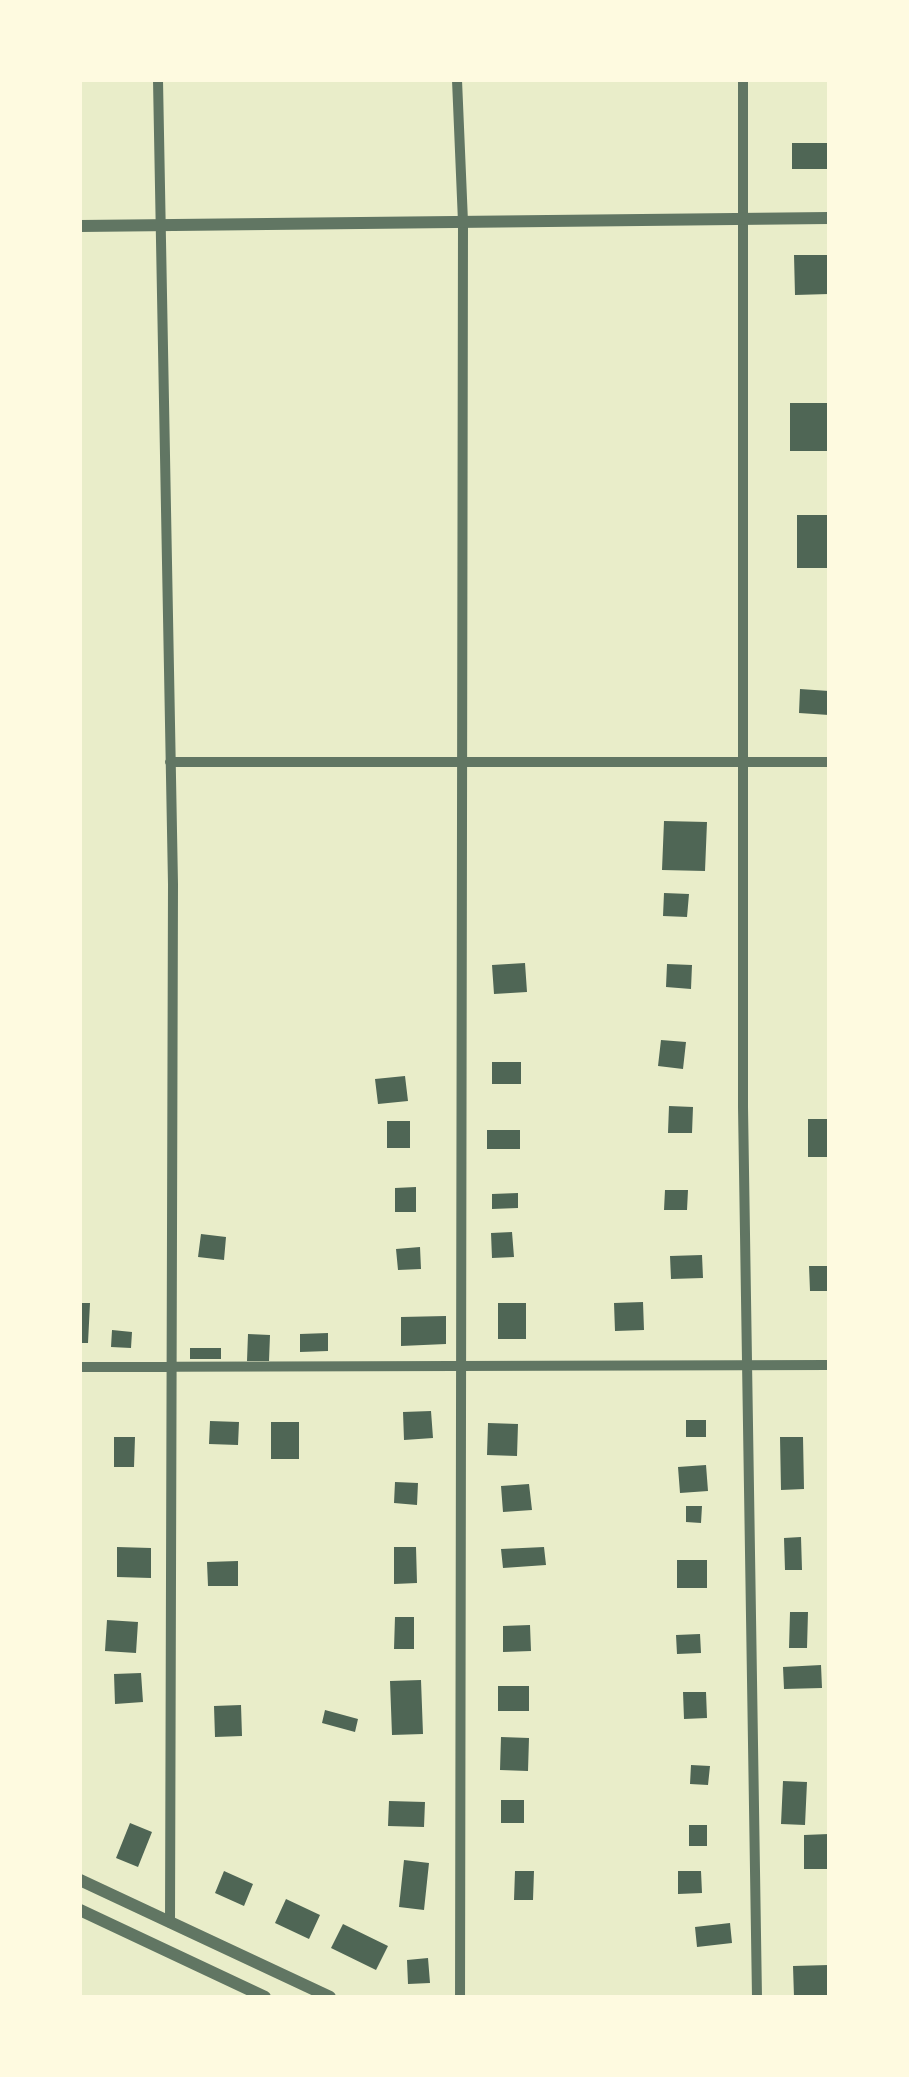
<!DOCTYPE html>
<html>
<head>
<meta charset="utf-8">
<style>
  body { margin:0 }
  #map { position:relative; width:909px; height:2077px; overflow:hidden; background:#e9edc9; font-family:"PT Sans",sans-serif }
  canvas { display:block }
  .frame { position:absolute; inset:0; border:82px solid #fefae0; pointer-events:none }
</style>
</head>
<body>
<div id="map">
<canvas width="909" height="2077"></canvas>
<div class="frame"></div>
</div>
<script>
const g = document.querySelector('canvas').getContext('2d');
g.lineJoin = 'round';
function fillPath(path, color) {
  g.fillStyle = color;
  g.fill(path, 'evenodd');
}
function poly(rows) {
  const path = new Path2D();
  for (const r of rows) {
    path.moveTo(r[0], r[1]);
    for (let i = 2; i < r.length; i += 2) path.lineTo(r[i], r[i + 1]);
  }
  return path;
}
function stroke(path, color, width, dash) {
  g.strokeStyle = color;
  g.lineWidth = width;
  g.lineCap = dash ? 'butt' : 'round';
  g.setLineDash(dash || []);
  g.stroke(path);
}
fillPath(poly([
  [792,143,829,143,829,169,792,169],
  [794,255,829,255,829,294,795,295],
  [790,403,829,403,829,451,790,451],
  [797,515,829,515,829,568,797,568],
  [800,689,829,691,829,715,799,713],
  [664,821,707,822,705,871,662,870],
  [664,893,689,894,687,917,663,916],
  [525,963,527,992,494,994,492,965],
  [667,964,692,965,691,989,666,987],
  [661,1040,686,1042,683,1069,658,1066],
  [492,1062,521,1062,521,1084,492,1084],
  [405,1076,408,1101,378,1104,375,1079],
  [669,1106,693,1107,692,1133,668,1133],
  [808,1119,829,1119,829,1157,808,1157],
  [387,1121,410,1121,410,1148,387,1148],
  [487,1130,520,1130,520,1149,487,1149],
  [416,1187,416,1212,395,1212,395,1188],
  [665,1190,688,1190,687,1210,664,1210],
  [518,1193,518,1208,492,1209,492,1194],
  [512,1232,514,1257,492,1258,491,1233],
  [201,1234,226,1237,224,1260,198,1257],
  [420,1247,421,1269,398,1270,396,1249],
  [702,1255,703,1278,671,1279,670,1256],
  [809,1266,829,1266,829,1291,810,1291],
  [643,1302,644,1330,615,1331,614,1303],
  [80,1303,90,1303,88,1343,80,1343],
  [498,1303,526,1303,526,1339,498,1339],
  [446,1316,446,1344,401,1346,401,1317],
  [112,1330,132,1332,131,1348,111,1347],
  [328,1333,328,1351,300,1352,300,1334],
  [248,1334,270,1335,269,1361,247,1361],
  [190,1348,221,1348,221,1359,190,1359],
  [431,1411,433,1438,404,1440,403,1412],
  [686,1420,706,1420,706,1437,686,1437],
  [210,1421,239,1422,238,1445,209,1444],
  [271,1422,299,1422,299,1459,271,1459],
  [488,1423,518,1424,517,1456,487,1455],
  [114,1437,135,1437,134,1467,114,1467],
  [780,1437,803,1437,804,1489,781,1490],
  [706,1465,708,1491,680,1493,678,1467],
  [395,1482,418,1483,417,1505,394,1503],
  [529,1484,532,1510,503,1512,501,1486],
  [686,1506,702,1506,701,1523,686,1522],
  [801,1537,802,1570,785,1570,784,1538],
  [117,1547,151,1548,151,1578,117,1577],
  [394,1547,416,1547,417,1583,394,1584],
  [544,1547,546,1565,503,1568,501,1549],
  [677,1560,707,1560,707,1588,677,1588],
  [238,1561,238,1586,208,1586,207,1562],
  [790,1612,808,1612,807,1648,789,1648],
  [395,1617,414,1617,414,1649,394,1649],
  [107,1620,138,1622,136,1653,105,1651],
  [530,1625,531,1651,503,1652,503,1626],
  [700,1634,701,1653,677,1654,676,1635],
  [821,1665,822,1688,784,1689,783,1667],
  [141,1673,143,1702,115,1704,114,1674],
  [421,1680,423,1734,392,1735,390,1681],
  [498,1686,529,1686,529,1711,498,1711],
  [683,1692,706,1692,707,1718,684,1719],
  [241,1705,242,1736,215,1737,214,1706],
  [325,1710,358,1719,355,1732,322,1723],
  [501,1737,529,1738,528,1771,500,1770],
  [691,1765,710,1766,708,1785,690,1784],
  [783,1781,807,1782,805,1825,781,1824],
  [501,1800,524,1800,524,1823,501,1823],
  [389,1801,425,1802,424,1827,388,1826],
  [130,1823,152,1832,138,1867,116,1858],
  [689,1825,707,1825,707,1846,689,1846],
  [829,1834,829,1869,804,1869,804,1835],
  [404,1860,429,1863,424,1910,399,1907],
  [224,1871,253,1884,244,1906,215,1893],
  [515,1871,534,1871,533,1900,514,1900],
  [678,1871,701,1871,702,1893,678,1894],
  [286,1899,320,1915,309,1939,275,1923],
  [730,1923,732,1943,697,1947,695,1927],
  [343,1924,388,1946,376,1970,331,1948],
  [428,1958,430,1983,408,1984,407,1960],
  [829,1965,829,1996,794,1997,793,1966]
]), '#4f6655');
stroke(poly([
  [158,80,173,884,170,1923],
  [457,80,463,222,460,1997],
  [743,80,743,1107,757,1997],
  [170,762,829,762],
  [80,1367,829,1365]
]), '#617663', 10);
stroke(poly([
  [80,226,829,218],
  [80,1880,330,1997],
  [80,1910,265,1997]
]), '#617663', 12);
</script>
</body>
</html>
